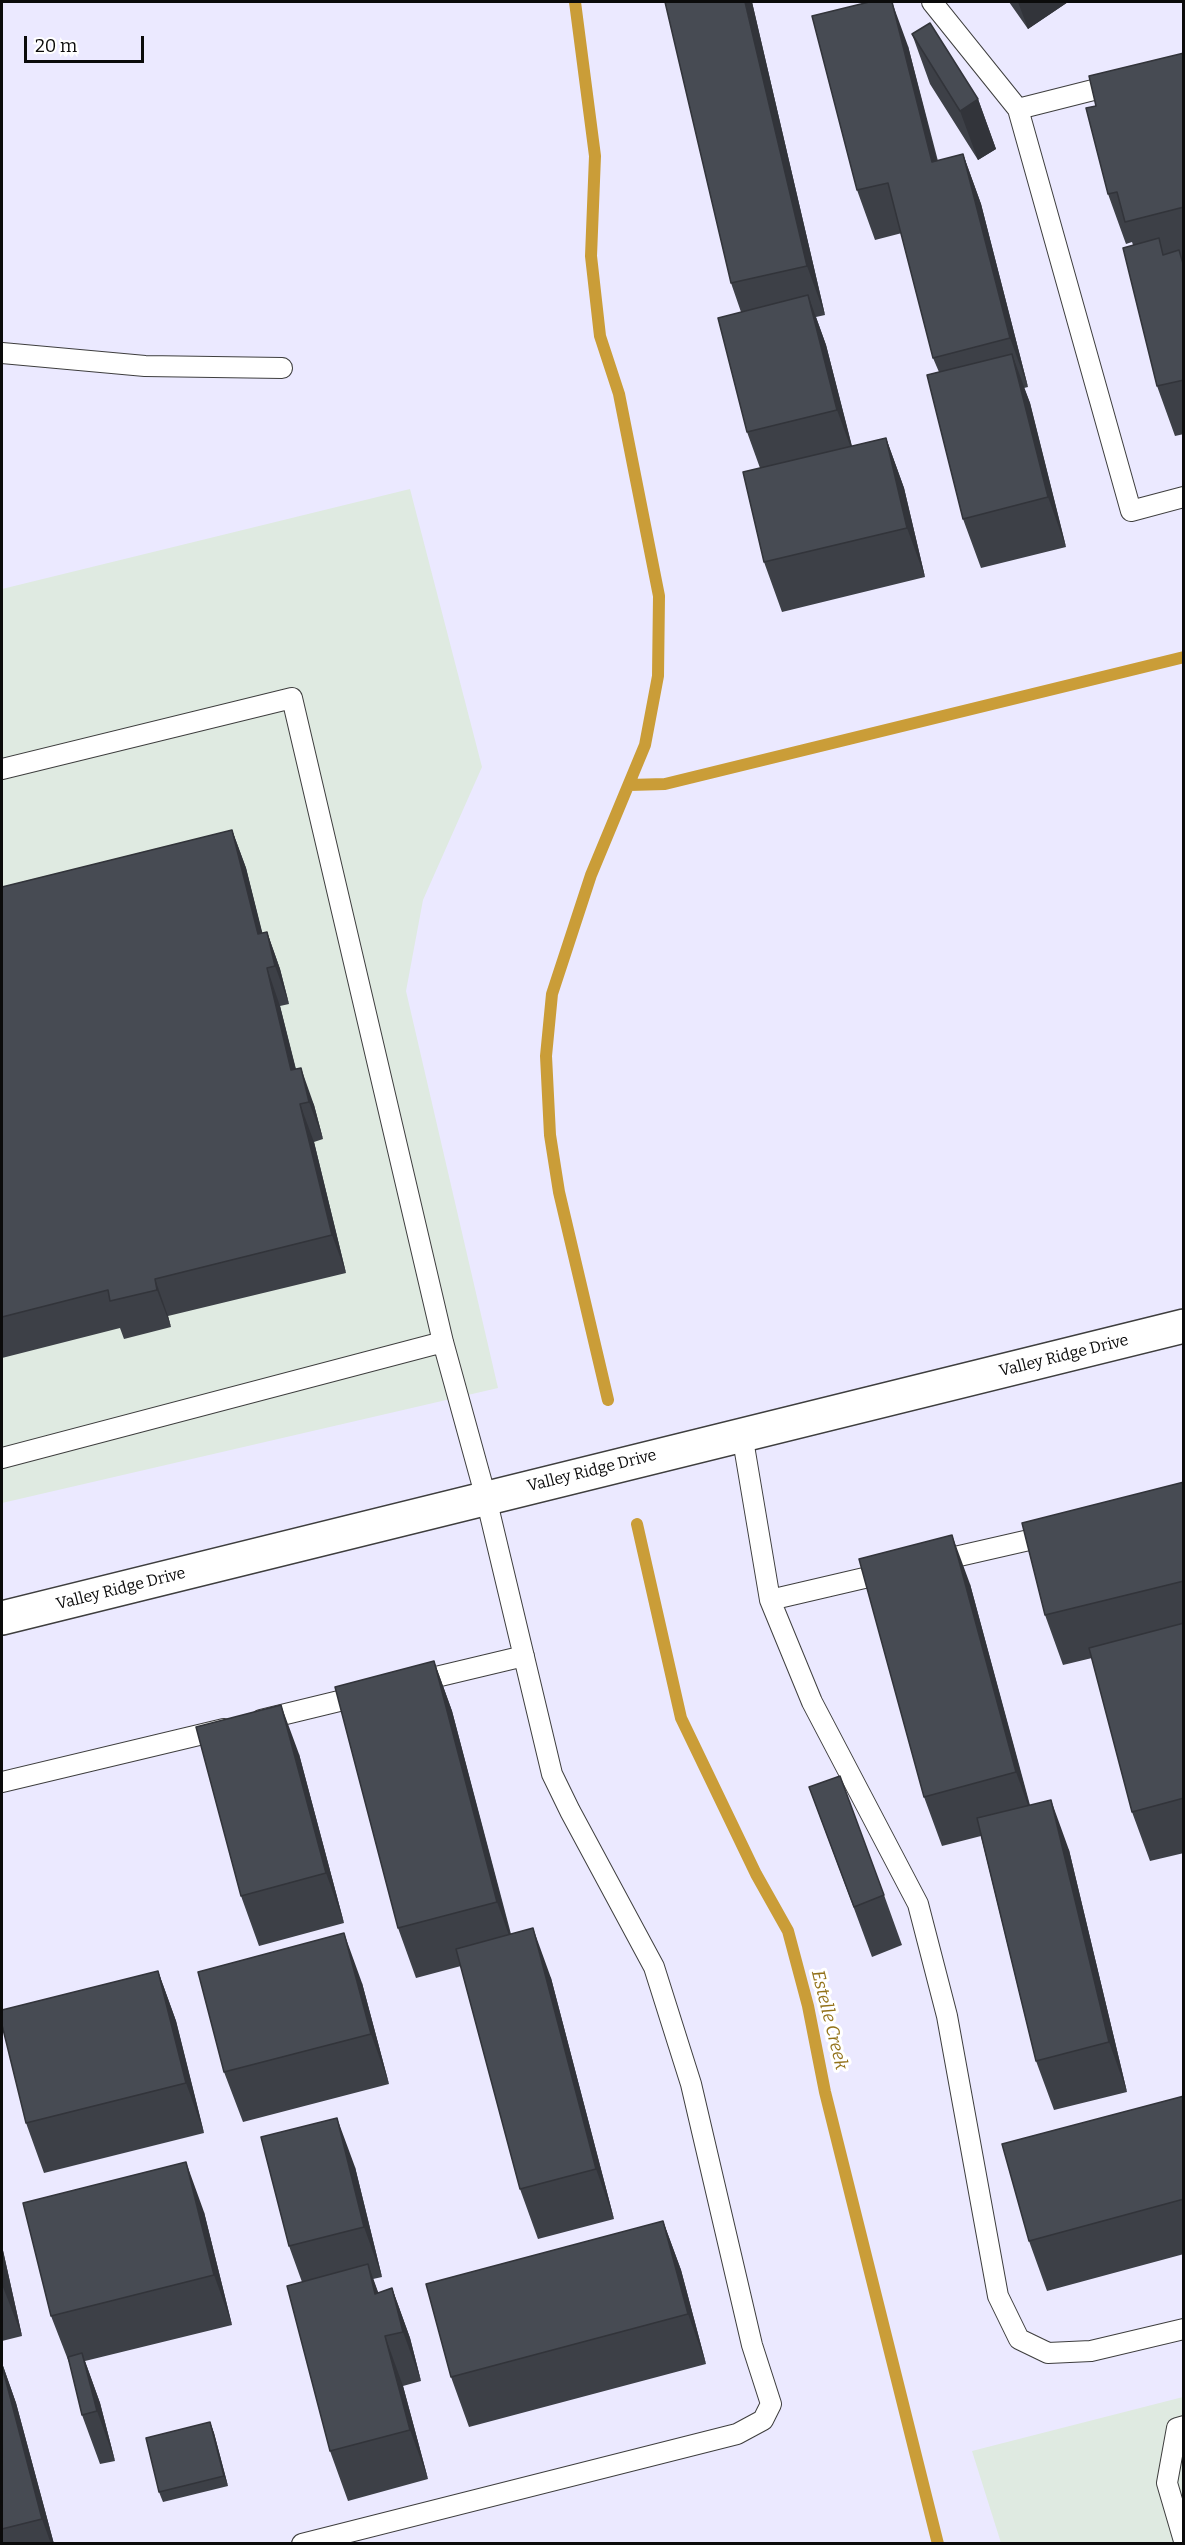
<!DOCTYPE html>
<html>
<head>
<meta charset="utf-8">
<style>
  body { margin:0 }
  #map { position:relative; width:1185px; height:2545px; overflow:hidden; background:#ebe9ff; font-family:Bitter,serif }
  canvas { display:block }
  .frame { position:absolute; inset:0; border:3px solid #0b0b0b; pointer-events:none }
  .scale { position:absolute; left:24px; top:36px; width:120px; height:27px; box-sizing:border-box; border:3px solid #0b0b0b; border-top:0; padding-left:8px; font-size:18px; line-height:21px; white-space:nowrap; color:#0b0b0b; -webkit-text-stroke:4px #fff; paint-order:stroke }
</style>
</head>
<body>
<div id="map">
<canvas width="1185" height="2545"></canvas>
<div class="frame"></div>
<div class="scale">20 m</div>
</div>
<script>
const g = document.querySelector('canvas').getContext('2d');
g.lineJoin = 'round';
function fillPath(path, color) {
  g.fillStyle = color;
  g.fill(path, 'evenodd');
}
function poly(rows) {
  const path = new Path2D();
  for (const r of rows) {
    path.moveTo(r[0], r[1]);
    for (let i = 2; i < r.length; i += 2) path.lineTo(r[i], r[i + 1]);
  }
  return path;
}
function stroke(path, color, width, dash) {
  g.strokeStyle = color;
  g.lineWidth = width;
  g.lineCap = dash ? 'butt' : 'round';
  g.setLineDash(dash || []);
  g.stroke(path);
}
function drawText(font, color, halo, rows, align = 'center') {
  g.font = font + ' Bitter,serif';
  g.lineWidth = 6;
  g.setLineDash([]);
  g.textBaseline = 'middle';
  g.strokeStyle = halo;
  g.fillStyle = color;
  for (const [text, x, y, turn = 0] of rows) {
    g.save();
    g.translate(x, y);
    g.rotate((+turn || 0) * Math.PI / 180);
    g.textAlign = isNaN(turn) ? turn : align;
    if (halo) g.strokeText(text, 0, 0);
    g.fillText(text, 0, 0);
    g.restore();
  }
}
fillPath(poly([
  [410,489,482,767,423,900,406,991,498,1388,2,1503,2,589],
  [1183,2397,1183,2543,1001,2543,972,2451]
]), '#dfeae1');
stroke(poly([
  [575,2,595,156,591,256,600,336,619,394,659,596,658,676,645,745,591,875,552,994,546,1056,550,1135,559,1192,608,1400],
  [629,785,665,784,1184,657],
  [637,1524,681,1718,756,1874,788,1931,808,2006,825,2092,938,2544]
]), '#ca9d38', 12);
const service = poly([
  [932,2,1018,109,1131,511,1184,497],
  [1018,109,1117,84],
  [2,353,145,366,282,368],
  [2,769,292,698,443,1342,486,1498,552,1774,570,1811,654,1967,691,2084,752,2345,771,2404,763,2420,737,2434,302,2544],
  [742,1434,770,1600,812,1702,918,1904,947,2016,998,2296,1019,2339,1048,2353,1091,2351,1184,2329],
  [2,1458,443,1342],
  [933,1562,1051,1535],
  [770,1600,890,1572],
  [415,1682,524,1656],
  [261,1720,364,1695],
  [2,1782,224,1729],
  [1184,2426,1177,2428,1167,2483,1184,2541]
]);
const minor = poly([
  [2,1618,1184,1326]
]);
stroke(service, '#3e3e3e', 22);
stroke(minor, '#3e3e3e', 36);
stroke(service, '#fff', 20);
stroke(minor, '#fff', 33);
fillPath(poly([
  [752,2,825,315,816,317,826,345,852,446,886,438,904,488,925,577,782,612,764,562,760,468,747,432,741,312,731,283],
  [1009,2,1068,2,1028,29],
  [912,34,978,99,996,149,978,160,930,84],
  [908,46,938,161,963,154,981,204,1028,387,1024,388,1030,403,1066,547,981,568,963,519,939,372,933,358,902,233,875,240,857,190],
  [1184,53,1184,434,1175,436,1157,386,1133,245,1132,242,1126,244,1108,194,1096,106],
  [232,830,246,868,262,933,267,932,280,969,289,1004,280,1006,296,1069,314,1105,323,1139,314,1142,346,1273,168,1316,171,1327,124,1339,120,1328,2,1358,2,887],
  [1184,1482,1184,1853,1150,1861,1132,1812,1092,1658,1063,1665,1045,1615],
  [970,1584,1030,1805,1069,1850,1127,2092,1054,2110,1036,2061,981,1836,942,1846,924,1797],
  [434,1661,452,1711,511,1934,551,1978,614,2219,538,2239,520,2189,461,1966,416,1978,398,1928],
  [299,1754,344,1923,259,1946,241,1896],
  [809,1787,884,1895,902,1945,872,1957],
  [158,1971,176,2021,204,2133,44,2173,26,2123],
  [362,1983,389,2084,243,2122,224,2072],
  [1184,2096,1184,2254,1047,2291,1029,2241],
  [355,2167,382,2277,373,2279,378,2293,392,2288,410,2338,421,2381,403,2386,428,2479,348,2501,330,2451,302,2282,289,2246],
  [204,2212,232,2325,85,2361,100,2403,115,2461,100,2464,82,2415,70,2365,51,2316],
  [663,2221,681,2270,706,2364,469,2427,451,2377],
  [2,2246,22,2336,2,2341],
  [2,2363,16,2403,54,2544,2,2544],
  [210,2422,214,2433,228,2486,163,2502,159,2492]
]), '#3d4047');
fillPath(poly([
  [745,2,752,2,825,315,807,266],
  [892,2,908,46,950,212,932,162],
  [1018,2,1068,2,1028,29],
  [978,99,996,149,978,160,960,111],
  [963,154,981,204,1028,387,1010,338],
  [808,295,826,345,855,459,837,410],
  [1012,354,1030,403,1066,547,1048,497],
  [886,438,904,488,925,577,907,528],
  [232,830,246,868,271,967,258,934],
  [267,932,280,969,289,1004,275,966],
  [267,968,280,1006,304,1103,291,1070],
  [301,1068,314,1105,323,1139,309,1102],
  [300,1104,314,1142,346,1273,332,1235],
  [155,1279,168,1316,171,1327,157,1290],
  [952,1535,970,1584,1034,1822,1016,1772],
  [434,1661,452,1711,515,1952,497,1902],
  [281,1705,299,1754,344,1923,326,1873],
  [1051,1800,1069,1850,1127,2092,1109,2042],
  [533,1928,551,1978,614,2219,596,2169],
  [344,1933,362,1983,389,2084,371,2034],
  [158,1971,176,2021,204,2133,186,2083],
  [337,2118,355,2167,382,2277,364,2227],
  [186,2162,204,2212,232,2325,214,2275],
  [663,2221,681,2270,706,2364,688,2314],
  [2,2246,22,2336,3,2287,2,2278],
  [368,2264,386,2314,375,2294],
  [392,2288,410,2338,421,2381,403,2332],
  [385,2336,403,2386,428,2479,410,2430],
  [82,2353,100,2403,115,2461,97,2411],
  [2,2363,16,2403,54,2544,51,2544,42,2519,2,2366],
  [210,2422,214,2433,228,2486,224,2476]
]), '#32343a');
const building = poly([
  [665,2,745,2,807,266,731,283,665,2],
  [869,2,892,2,932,162,963,154,1010,338,933,358,888,183,857,190,812,16,869,2],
  [930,23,978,99,960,111,912,34,930,23],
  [1184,53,1184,207,1125,222,1117,192,1108,194,1086,108,1096,106,1089,76,1184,53],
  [1159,238,1163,255,1179,250,1184,267,1184,380,1157,386,1123,248,1159,238],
  [808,295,837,410,747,432,718,318,808,295],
  [1012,354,1048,497,963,519,927,375,1012,354],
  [886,438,907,528,764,562,743,472,886,438],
  [232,830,258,934,267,932,275,966,267,968,291,1070,301,1068,309,1102,300,1104,332,1235,155,1279,157,1290,110,1301,108,1290,2,1317,2,887,232,830],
  [1184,1482,1184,1581,1045,1615,1022,1523,1184,1482],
  [952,1535,1016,1772,924,1797,859,1559,952,1535],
  [1184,1623,1184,1798,1132,1812,1089,1648,1184,1623],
  [434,1661,497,1902,398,1928,335,1687,434,1661],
  [281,1705,326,1873,241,1896,196,1727,281,1705],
  [840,1776,884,1895,854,1907,809,1787,840,1776],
  [1051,1800,1109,2042,1036,2061,977,1818,1051,1800],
  [533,1928,596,2169,520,2189,456,1949,533,1928],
  [344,1933,371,2034,224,2072,198,1972,344,1933],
  [158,1971,186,2083,26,2123,2,2025,2,2010,158,1971],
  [1184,2096,1184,2199,1029,2241,1002,2144,1184,2096],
  [337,2118,364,2227,289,2246,261,2137,337,2118],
  [186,2162,214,2275,51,2316,23,2203,186,2162],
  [663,2221,688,2314,451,2377,426,2284,663,2221],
  [368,2264,375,2294,392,2288,403,2332,385,2336,410,2430,330,2451,287,2286,368,2264],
  [82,2353,97,2411,82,2415,68,2357,82,2353],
  [2,2366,42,2519,2,2529,2,2366],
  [210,2422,224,2476,159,2492,146,2438,210,2422]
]);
fillPath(building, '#474b53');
stroke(building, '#32343a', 1.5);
drawText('16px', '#0b0b0b', '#fff', [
  ["Valley Ridge Drive",1064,1356,-14],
  ["Valley Ridge Drive",592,1471,-14],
  ["Valley Ridge Drive",121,1589,-14]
]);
drawText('italic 18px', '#927118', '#fff', [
  ["Estelle Creek",829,2020,76]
]);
</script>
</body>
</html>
